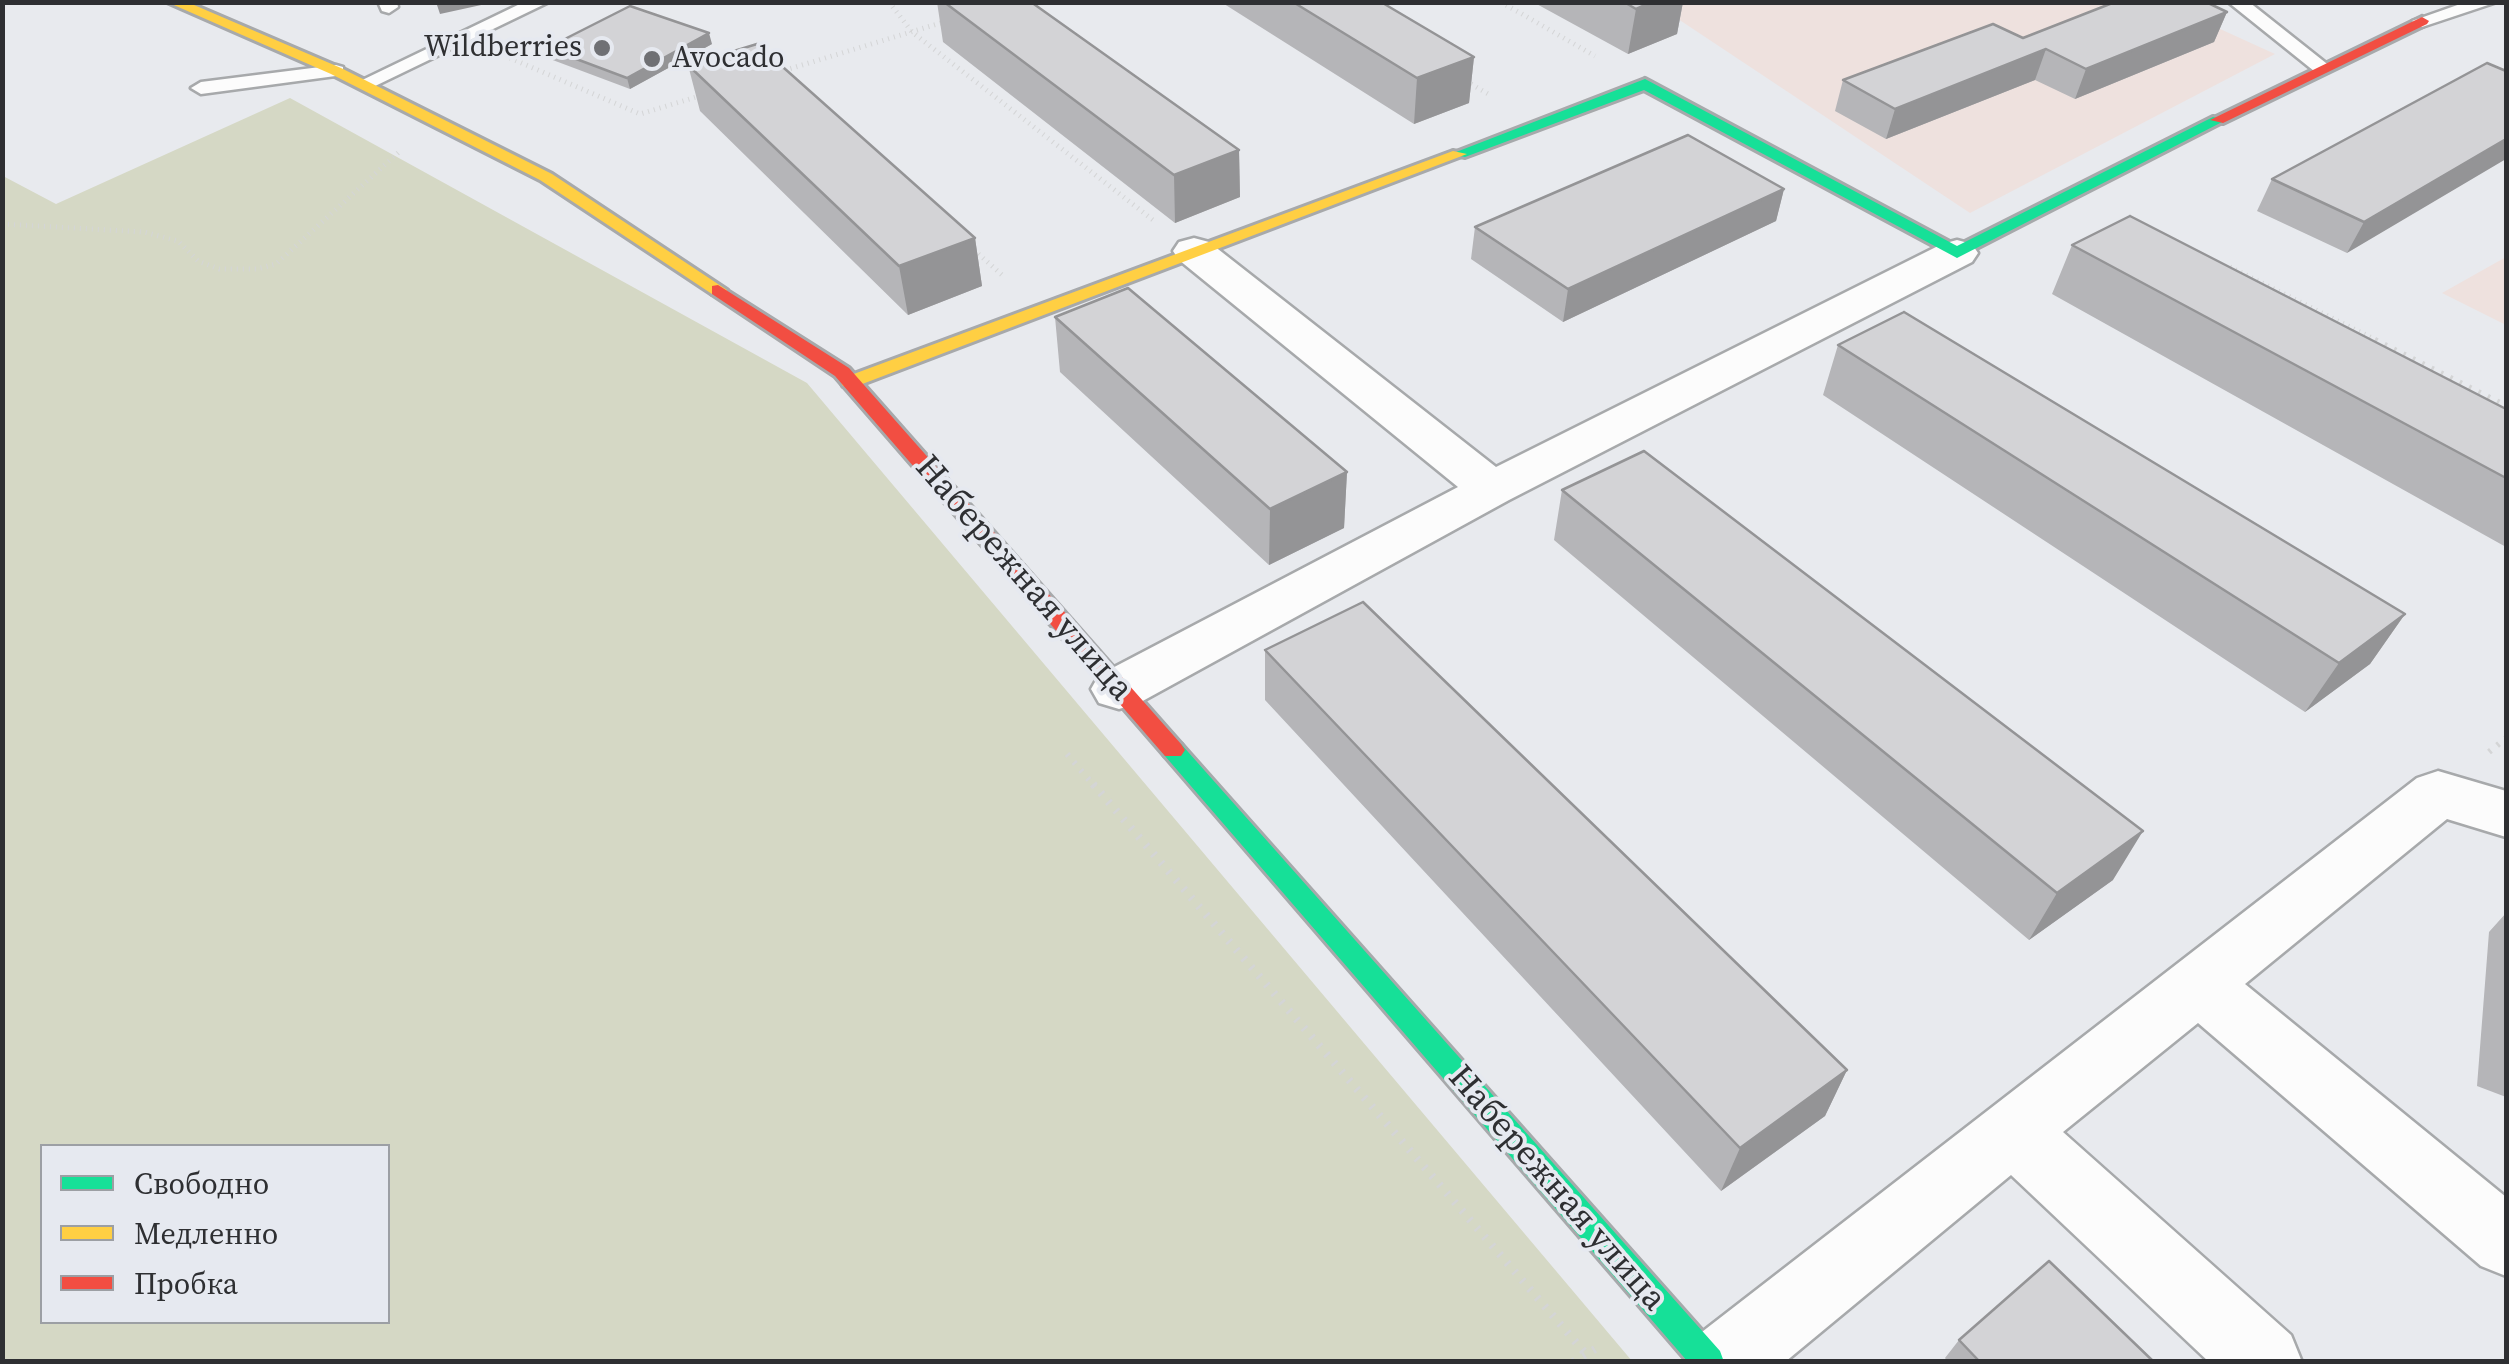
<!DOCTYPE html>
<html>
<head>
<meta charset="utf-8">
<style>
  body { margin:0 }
  #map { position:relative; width:2509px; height:1364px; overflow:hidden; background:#e8eaee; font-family:"Source Serif 4",serif }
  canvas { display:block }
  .frame { position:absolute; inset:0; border:5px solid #2e2f32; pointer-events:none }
  .legend { position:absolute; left:40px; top:1144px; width:350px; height:180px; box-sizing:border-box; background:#e6e9f0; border:2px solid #9c9fa4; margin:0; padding:12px 18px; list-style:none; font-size:30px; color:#2e2f32 }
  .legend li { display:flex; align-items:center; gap:20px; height:50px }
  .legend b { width:50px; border:2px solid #9c9fa4 }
</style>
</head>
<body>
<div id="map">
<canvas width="2509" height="1364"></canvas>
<div class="frame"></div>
<ul class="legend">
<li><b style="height:12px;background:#16e098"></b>Свободно</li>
<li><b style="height:12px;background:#ffcf43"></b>Медленно</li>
<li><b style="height:12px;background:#f24e42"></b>Пробка</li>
</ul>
</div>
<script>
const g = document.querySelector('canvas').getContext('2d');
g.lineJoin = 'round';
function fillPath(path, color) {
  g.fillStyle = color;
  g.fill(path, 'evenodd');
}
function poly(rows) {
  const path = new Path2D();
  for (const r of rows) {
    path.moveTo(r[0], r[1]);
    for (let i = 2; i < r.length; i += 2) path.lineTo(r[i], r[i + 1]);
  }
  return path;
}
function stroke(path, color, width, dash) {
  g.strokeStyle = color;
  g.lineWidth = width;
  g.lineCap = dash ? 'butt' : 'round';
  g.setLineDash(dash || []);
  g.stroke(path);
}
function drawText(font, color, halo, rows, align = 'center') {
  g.font = font + ' "Source Serif 4",serif';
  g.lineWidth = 8;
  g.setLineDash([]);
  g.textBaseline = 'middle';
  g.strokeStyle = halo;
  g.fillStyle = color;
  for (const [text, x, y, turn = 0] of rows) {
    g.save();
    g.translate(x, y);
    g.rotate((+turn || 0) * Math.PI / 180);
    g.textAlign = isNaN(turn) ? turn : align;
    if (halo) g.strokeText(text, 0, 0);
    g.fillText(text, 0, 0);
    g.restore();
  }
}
fillPath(poly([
  [1654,3,2163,3,2275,54,1970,213],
  [2506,257,2506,325,2442,293]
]), '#eee1de');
fillPath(poly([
  [290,98,807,383,1632,1361,3,1361,3,176,56,204],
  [42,1146,388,1146,388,1322,42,1322]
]), '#d5d8c5');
const lane = poly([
  [378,2,397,2,398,7,389,13,382,11,378,2],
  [524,2,549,2,371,88,364,90,354,84,524,2],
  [2228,2,2249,2,2331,67,2328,71,2314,71,2228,2],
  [2466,2,2497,2,2422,27,2412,21,2466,2],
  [336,65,343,67,343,75,201,94,191,88,201,82,336,65]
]);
const street = poly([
  [1194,238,1209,242,1496,467,1942,244,1957,240,1972,244,1978,253,1972,262,1509,500,1139,703,1119,709,1099,703,1091,689,1099,675,1458,487,1179,260,1173,251,1179,242,1194,238],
  [2438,771,2506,791,2506,837,2447,819,2245,984,2506,1197,2506,1276,2481,1266,2198,1023,2063,1132,2291,1335,2302,1362,2209,1362,2011,1175,1785,1362,1687,1362,1698,1335,2417,778,2438,771]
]);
const fast = poly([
  [1645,79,1957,246,2213,117,2226,120,1957,258,1644,90,1465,157,1451,154,1645,79],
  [1173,741,1181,744,1720,1351,1724,1362,1688,1362,1165,756,1161,750,1165,744,1173,741]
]);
const slow = poly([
  [167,2,187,2,341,68,552,174,727,290,724,294,712,294,540,180,331,74,167,2],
  [1453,151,1467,154,857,386,843,386,841,382,843,378,1453,151]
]);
const jam = poly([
  [2422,17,2429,21,2427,24,2223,123,2210,120,2422,17],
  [718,285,849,368,1181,744,1185,750,1181,756,1165,756,835,376,712,294,712,286,718,285]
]);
stroke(lane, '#a7a9ab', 5);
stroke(street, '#a7a9ab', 5);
stroke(fast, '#a7a9ab', 6);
stroke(slow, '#a7a9ab', 6);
stroke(jam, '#a7a9ab', 6);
stroke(poly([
  [889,2,912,32,1153,220],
  [1501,2,1595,56],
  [510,58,640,114,703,95],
  [779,72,944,22],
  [1466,81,1490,95],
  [2,224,144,232,178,241,198,261,219,269,257,269,276,264,400,151],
  [974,250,1002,275],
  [2230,267,2380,342]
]), '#d4d5d6', 5, [1, 5]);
stroke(poly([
  [2375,340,2506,406],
  [2489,752,2506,738],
  [1067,754,1095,787]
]), '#d4d5d6', 6, [2.5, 8]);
stroke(poly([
  [1093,784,1586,1354],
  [1573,1362,1602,1345]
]), '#d4d5d6', 8, [2.5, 9]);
fillPath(lane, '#fcfcfc');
fillPath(street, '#fcfcfc');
fillPath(fast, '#16e098');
fillPath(slow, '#ffcf43');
fillPath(jam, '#f24e42');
fillPath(poly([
  [937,2,1031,2,1239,150,1240,197,1175,223,943,42],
  [1221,2,1381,2,1474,57,1469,103,1414,124],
  [1533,2,1683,2,1677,34,1628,54],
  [2227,12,2214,42,2075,99,2035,80,1886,139,1835,111,1843,80,2023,38],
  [712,44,630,89,550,59,547,48],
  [688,65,975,238,982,286,908,315,700,111],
  [2506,71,2347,253,2257,211,2272,179],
  [1784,189,1776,221,1563,322,1471,259,1475,227],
  [2072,245,2506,409,2506,547,2052,294],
  [1055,317,1347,472,1344,528,1269,565,1060,372],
  [1838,345,2405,614,2370,664,2305,712,1823,395],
  [1562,490,2113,880,2029,940,1554,540],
  [1265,650,1847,1070,1825,1116,1721,1191,1265,700],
  [2506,913,2506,1097,2477,1086,2489,932],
  [1959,1340,2154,1362,1948,1362,1945,1358]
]), '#b5b5b8');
fillPath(poly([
  [436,2,495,2,440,14],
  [1652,2,1683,2,1677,34,1628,54,1636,9],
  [2227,12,2214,42,2075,99,2086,69],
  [709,33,712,44,630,89,627,78],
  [2046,49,2035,80,1886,139,1895,109],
  [1474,57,1469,103,1414,124,1417,78],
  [2506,139,2506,159,2347,253,2364,222],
  [1239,150,1240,197,1175,223,1174,175],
  [1784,189,1776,221,1563,322,1568,289],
  [975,238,982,286,908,315,899,266],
  [1347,472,1344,528,1269,565,1270,509],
  [2405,614,2370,664,2305,712,2339,663],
  [2143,831,2113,880,2029,940,2057,893],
  [1847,1070,1825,1116,1721,1191,1740,1148]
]), '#949496');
const building = poly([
  [944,2,1031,2,1239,150,1174,175,944,2],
  [1293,2,1381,2,1474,57,1417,78,1293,2],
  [1624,2,1652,2,1636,9,1624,2],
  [2115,2,2206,2,2227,12,2086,69,2046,49,1895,109,1843,80,1993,24,2023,38,2115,2],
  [630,6,709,33,627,78,547,48,630,6],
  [757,44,975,238,899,266,688,65,757,44],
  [2487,63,2506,71,2506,139,2364,222,2272,179,2487,63],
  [1688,135,1784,189,1568,289,1475,227,1688,135],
  [2130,216,2506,409,2506,478,2072,245,2130,216],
  [1128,288,1347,472,1270,509,1055,317,1128,288],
  [1904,312,2405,614,2339,663,1838,345,1904,312],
  [1644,451,2143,831,2057,893,1562,490,1644,451],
  [1363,602,1847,1070,1740,1148,1265,650,1363,602],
  [2049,1261,2154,1362,1980,1362,1959,1340,2049,1261]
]);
fillPath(building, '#d3d3d6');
stroke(building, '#949496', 2.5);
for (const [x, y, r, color] of [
  [602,48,10,"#6f7074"],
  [652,59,10,"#6f7074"]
]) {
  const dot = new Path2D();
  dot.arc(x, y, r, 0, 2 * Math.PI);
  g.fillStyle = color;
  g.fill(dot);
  stroke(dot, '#e6e9f0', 4);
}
drawText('30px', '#2e2f32', '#e6e9f0', [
  ["Wildberries",582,48],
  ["Avocado",672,59,"left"]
], 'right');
drawText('35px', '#2e2f32', '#e6e9f0', [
  ["Набережная улица",1023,579,49],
  ["Набережная улица",1556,1189,49]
]);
</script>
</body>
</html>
